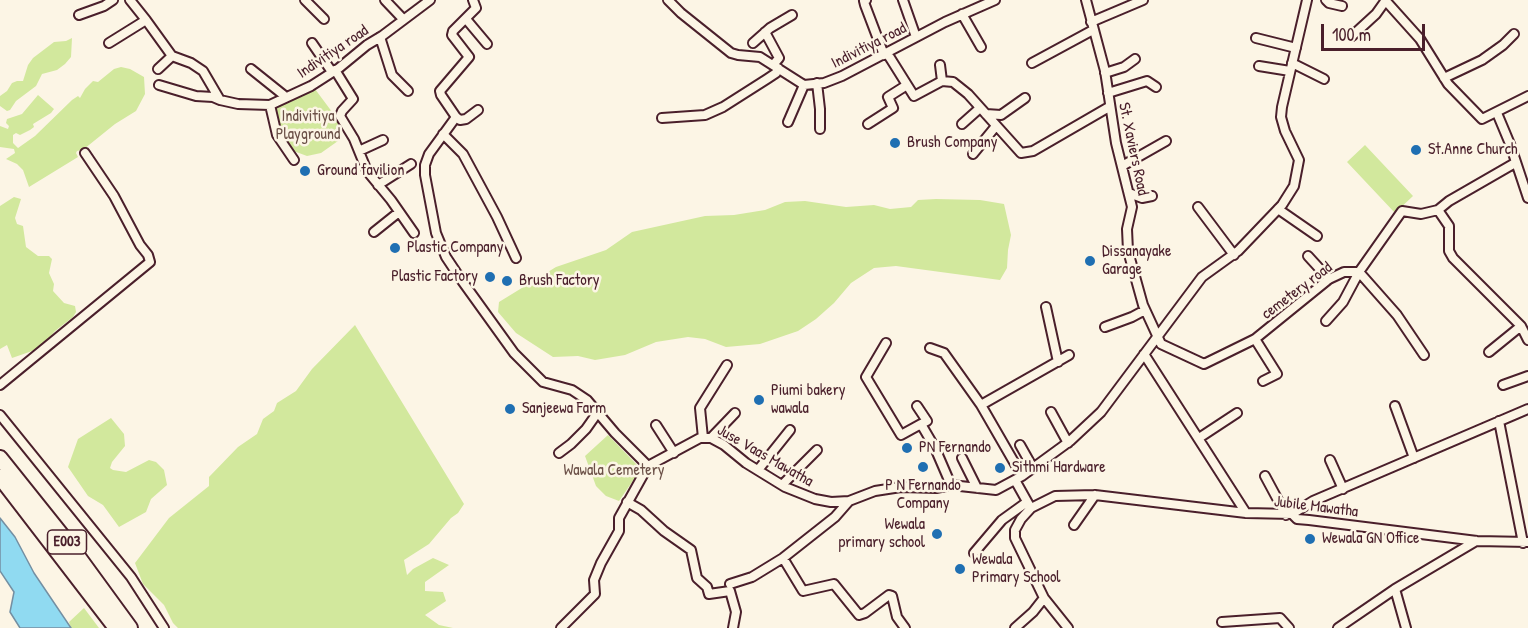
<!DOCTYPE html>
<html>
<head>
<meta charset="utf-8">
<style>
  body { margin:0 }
  #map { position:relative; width:1528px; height:628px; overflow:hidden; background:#fcf5e5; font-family:"Patrick Hand",sans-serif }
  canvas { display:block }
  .scale { position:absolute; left:1321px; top:24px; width:104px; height:27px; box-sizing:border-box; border:3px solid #4a1f2b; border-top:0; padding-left:8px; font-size:18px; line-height:21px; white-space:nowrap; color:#4a1f2b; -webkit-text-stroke:4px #fcf5e5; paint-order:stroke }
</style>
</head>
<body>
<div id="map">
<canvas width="1528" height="628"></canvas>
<div class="scale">100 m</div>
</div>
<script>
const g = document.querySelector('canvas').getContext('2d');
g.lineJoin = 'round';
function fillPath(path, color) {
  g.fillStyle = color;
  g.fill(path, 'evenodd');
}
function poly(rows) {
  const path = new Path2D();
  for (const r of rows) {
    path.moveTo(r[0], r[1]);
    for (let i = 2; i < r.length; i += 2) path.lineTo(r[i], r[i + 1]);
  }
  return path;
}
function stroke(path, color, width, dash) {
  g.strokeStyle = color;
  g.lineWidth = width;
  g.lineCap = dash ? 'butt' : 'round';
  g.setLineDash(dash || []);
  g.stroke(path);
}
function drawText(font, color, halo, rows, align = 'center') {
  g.font = font + ' "Patrick Hand",sans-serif';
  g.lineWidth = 5;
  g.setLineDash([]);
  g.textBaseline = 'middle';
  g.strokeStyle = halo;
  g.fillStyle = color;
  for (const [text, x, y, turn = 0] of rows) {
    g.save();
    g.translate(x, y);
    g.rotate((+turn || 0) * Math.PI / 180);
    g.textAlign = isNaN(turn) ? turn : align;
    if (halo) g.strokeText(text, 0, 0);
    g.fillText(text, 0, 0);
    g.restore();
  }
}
fillPath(poly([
  [72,38,71,57,65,64,57,70,42,74,36,86,16,101,10,110,7,111,0,106,0,96,7,91,12,83,17,81,23,81,28,65,33,58,54,42,66,41],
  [121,67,130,69,144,77,145,94,136,111,115,124,84,149,77,151,76,153,78,157,29,187,23,170,17,164,6,159,15,153,14,149,0,147,0,126,8,129,9,126,6,123,7,119,22,114,38,95,54,109,51,113,33,124,34,127,30,130,20,135,16,133,13,135,13,143,18,148,35,136,72,100,78,96,80,98,85,89,93,81,98,82,114,69],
  [315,89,341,124,342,130,338,141,321,153,307,156,291,150,279,135,274,115,275,108],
  [1365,145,1413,196,1395,213,1347,162],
  [14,197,21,199,15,218,17,224,23,226,26,247,38,256,49,256,52,259,49,273,54,284,53,291,64,303,75,306,76,312,73,317,55,331,43,345,35,350,12,358,7,345,0,349,0,206],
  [936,199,980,200,1004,204,1011,235,1008,250,1007,268,1000,280,896,266,874,268,851,283,834,303,816,319,798,331,760,344,726,347,705,339,688,337,656,342,625,355,595,360,578,356,553,357,516,333,498,312,499,302,556,267,606,250,632,232,705,216,734,215,765,210,785,202,805,201,846,207,874,205,890,209,911,207,918,200],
  [355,325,464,504,458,513,451,518,429,544,404,560,407,575,413,569,433,558,449,565,425,582,425,591,443,592,446,601,425,615,439,625,453,628,178,628,173,623,164,605,143,584,135,563,169,518,209,486,209,477,238,447,257,434,263,419,274,411,277,403,296,391,312,369],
  [111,418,124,434,125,446,112,462,110,468,113,470,126,472,149,460,156,462,164,470,167,485,151,499,146,512,119,527,103,505,88,496,68,467,78,439],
  [608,435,641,469,619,501,606,496,596,486,585,456],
  [84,608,99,628,71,628,69,622]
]), '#d2e89d');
const water = poly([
  [0,518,15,537,34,573,71,628,20,628,10,612,14,592,0,571,0,518]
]);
fillPath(water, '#90daf1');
stroke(water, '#748fa2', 1.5);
const street = poly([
  [130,0,146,20],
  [305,0,324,19],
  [385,0,403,19],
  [473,0,476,8,453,31,452,35,469,57,440,91,441,95,456,117,429,154,425,165,425,175,436,233,446,257,460,278,514,353,543,382,572,390,587,400,615,433,648,466],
  [668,0,681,13,731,53,738,55,760,57,804,85,824,83,842,76,945,22,995,0],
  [866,0,864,1,865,5,884,55],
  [903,0,916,37],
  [1086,0,1105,71,1116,143,1132,207,1127,229,1128,251,1143,305,1161,344,1204,364,1255,339,1329,279,1344,272,1359,272,1402,211,1421,214,1438,210,1449,201,1515,163],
  [1326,0,1329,3,1342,6],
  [1385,0,1420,39,1448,84,1482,119,1528,96],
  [962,14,981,47],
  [79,15,104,6,113,0],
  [466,19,487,44],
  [1091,22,1143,0],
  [765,32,779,58,773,65],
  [1352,36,1376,14,1386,0],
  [380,37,392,75,408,91],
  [1256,38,1296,48],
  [109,43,146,20,172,56,191,63,203,71,220,100,238,104,270,105,311,86,339,68,367,45,382,36,430,0],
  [312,43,332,72],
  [753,43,770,28,792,15],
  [887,53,914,96,942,81,953,82,968,94,1021,153,1033,151,1109,107],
  [1032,63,1093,30],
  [1292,63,1324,79],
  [940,65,942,81],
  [1259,66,1290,71],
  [158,69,172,56],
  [251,69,286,97],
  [335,70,353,99,342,111,340,116,354,139,367,171,391,200,414,233],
  [1105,73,1124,67,1135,59],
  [1444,78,1482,60,1503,45,1514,34],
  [817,83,820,109,820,129],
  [159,85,196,96,213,97,220,100],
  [1108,93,1147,81,1156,87],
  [270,105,277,135,294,160],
  [1497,113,1510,144,1528,198],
  [986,114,1001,115,1025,98],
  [456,117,460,120,466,119,478,110],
  [662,118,705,115,723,107,767,79,776,73,778,68],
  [788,122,804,85],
  [868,124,893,108,888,97,907,85],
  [962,124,980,108],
  [443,134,463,154,497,217,516,258],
  [359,151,383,140],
  [973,154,996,126],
  [1122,166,1166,141],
  [378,185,411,164],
  [1129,193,1142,198,1152,196],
  [1198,207,1234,255],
  [1278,209,1317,236],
  [1438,210,1449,226,1449,251,1453,258,1521,326,1528,340],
  [374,232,399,212],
  [1308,256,1329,279],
  [1046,307,1058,362],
  [1326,321,1343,302,1359,272,1397,315,1424,355],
  [1105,327,1132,317,1145,310],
  [1255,339,1277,374,1263,381],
  [886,343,866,377,901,435,921,424],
  [930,348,944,353,981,405],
  [1489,352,1521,326],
  [1144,354,1246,513],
  [0,385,150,262,148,255,140,245,114,196,85,153],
  [1503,385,1528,376],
  [917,406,927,421,921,424,935,448,951,485],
  [1395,406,1414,458],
  [1051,412,1068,443],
  [0,415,131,577,164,628],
  [1499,421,1523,543],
  [656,425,674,453],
  [703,438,700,408,727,365],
  [711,438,735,413],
  [1199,438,1237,413],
  [1020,445,1033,468],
  [559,453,571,444,586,429,598,412],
  [962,458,977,488],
  [1330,460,1343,489],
  [648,466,700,438,711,438,724,445,746,463,785,487,815,499,831,502,849,501,875,491,901,487,936,488,951,485,996,490,1022,476,1070,441,1101,412,1202,277,1238,251,1282,205,1294,186,1299,160,1285,131,1281,117,1282,107,1307,0],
  [758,470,790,430],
  [1022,476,981,405,1069,355],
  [1265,476,1286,515],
  [1015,480,1029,505],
  [782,485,817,450],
  [627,502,641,510,664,531,691,550,697,578,707,587,709,594,730,591,736,612,733,628],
  [1292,514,1313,501,1528,409],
  [1074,525,1095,495],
  [974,553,1002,520,1027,502],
  [783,558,803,591,834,584,859,615,865,613,889,595,892,596,897,617,905,628],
  [730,584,752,577,783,558,835,517,849,501],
  [1395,589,1406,628],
  [1222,622,1280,618,1289,628],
  [561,628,595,594,594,580,601,563,619,531,619,518,648,466],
  [1015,628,1033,612,1044,598],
  [1068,628,1044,598,1015,538,1015,530,1021,519,1031,508,1055,496,1095,495,1246,513,1292,514,1297,519,1309,520,1477,541,1528,542],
  [1338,628,1395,589,1476,541]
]);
const highway = poly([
  [0,458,68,543,130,628],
  [0,477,116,628]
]);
stroke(street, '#4a1f2b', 12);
stroke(highway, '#4a1f2b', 18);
stroke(street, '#fcf5e5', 8);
stroke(highway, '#fcf5e5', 14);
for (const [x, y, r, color] of [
  [895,143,6,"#1f6fb2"],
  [1416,150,6,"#1f6fb2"],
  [305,171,6,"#1f6fb2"],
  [395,248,6,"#1f6fb2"],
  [1090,261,6,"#1f6fb2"],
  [490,277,6,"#1f6fb2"],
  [507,281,6,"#1f6fb2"],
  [759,400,6,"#1f6fb2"],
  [510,409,6,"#1f6fb2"],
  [907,448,6,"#1f6fb2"],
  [923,467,6,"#1f6fb2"],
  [1000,468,6,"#1f6fb2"],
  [937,534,6,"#1f6fb2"],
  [1310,539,6,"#1f6fb2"],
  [960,569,6,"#1f6fb2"]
]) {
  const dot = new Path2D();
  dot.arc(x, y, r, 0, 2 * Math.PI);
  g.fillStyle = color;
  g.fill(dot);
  stroke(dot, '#fcf5e5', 2);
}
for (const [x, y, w] of [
  [67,542,39]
]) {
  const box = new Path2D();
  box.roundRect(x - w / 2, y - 12, w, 24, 4.5);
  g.fillStyle = '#fcf5e5';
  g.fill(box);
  stroke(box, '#4a1f2b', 1.5);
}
drawText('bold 15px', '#4a1f2b', null, [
  ["E003",67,542]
]);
drawText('16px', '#4a1f2b', '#fcf5e5', [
  ["Indivitiya road",869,46,-27],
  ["Indivitiya road",333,52,-34],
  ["St. Xaviers Road",1133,149,78],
  ["cemetery road",1297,291,-37],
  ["Juse Vaas Mawatha",765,456,30],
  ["Jubile Mawatha",1316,507,7]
]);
drawText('16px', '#6c5148', '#fcf5e5', [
  ["Indivitiya",308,117],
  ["Playground",308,135],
  ["Wawala Cemetery",614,471]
]);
drawText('16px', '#4a1f2b', '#fcf5e5', [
  ["Brush Company",907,143],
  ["St.Anne Church",1428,150],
  ["Ground favilion",317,171],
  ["Plastic Company",407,248],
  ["Dissanayake",1102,252],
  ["Garage",1102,270],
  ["Plastic Factory",478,277,"right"],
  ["Brush Factory",519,281],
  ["Piumi bakery",771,391],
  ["wawala",771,409],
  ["Sanjeewa Farm",522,409],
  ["PN Fernando",919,448],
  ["Sithmi Hardware",1012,468],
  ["P N Fernando",923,486,"center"],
  ["Company",923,504,"center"],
  ["Wewala",925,525,"right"],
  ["primary school",925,543,"right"],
  ["Wewala GN Office",1322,539],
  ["Wewala",972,560],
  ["Primary School",972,578]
], 'left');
</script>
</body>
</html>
